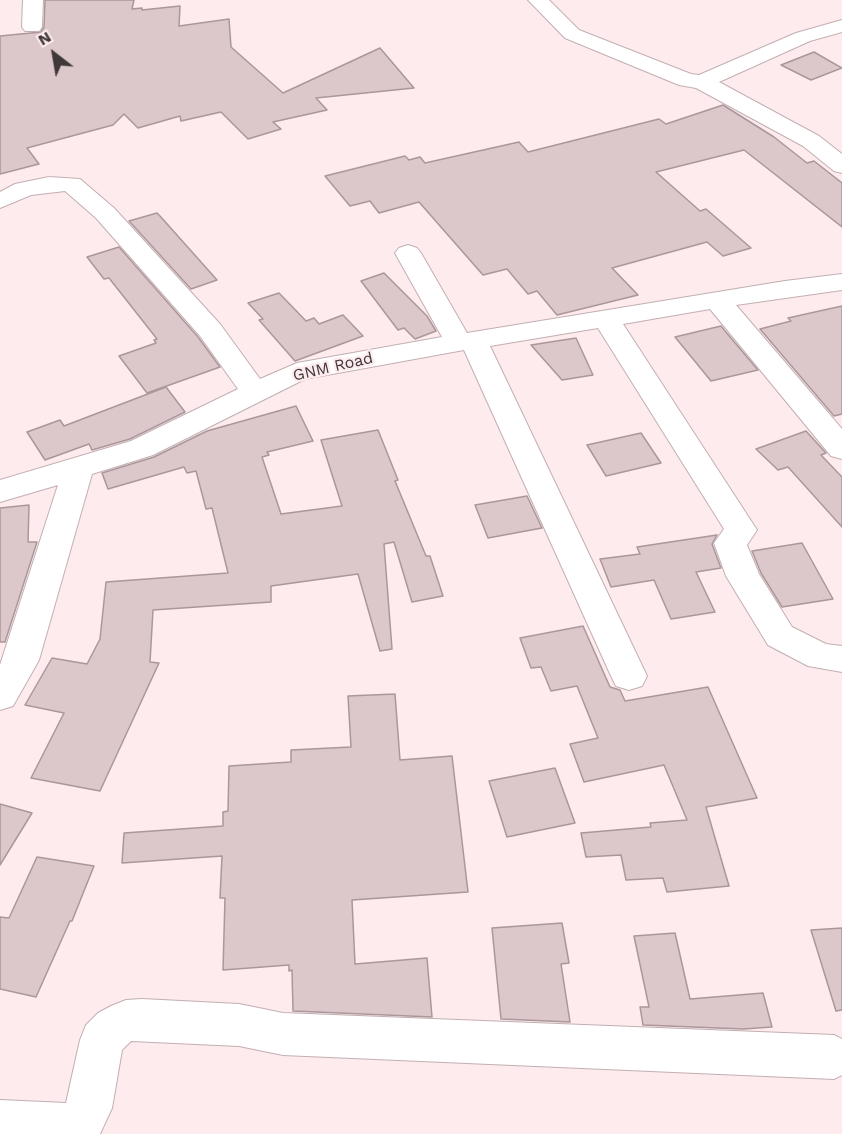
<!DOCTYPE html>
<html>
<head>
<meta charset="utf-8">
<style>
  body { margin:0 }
  #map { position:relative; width:842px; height:1134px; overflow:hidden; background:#fdebee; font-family:"Work Sans",sans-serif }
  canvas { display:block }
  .north { position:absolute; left:24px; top:24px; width:60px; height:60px; -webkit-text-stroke:4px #fdebee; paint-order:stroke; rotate:329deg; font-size:16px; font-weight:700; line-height:24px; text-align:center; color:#3f3738 }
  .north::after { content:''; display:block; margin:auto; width:21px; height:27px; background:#3f3738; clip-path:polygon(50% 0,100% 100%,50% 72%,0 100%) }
</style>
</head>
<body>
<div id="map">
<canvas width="842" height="1134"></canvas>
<div class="north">N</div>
</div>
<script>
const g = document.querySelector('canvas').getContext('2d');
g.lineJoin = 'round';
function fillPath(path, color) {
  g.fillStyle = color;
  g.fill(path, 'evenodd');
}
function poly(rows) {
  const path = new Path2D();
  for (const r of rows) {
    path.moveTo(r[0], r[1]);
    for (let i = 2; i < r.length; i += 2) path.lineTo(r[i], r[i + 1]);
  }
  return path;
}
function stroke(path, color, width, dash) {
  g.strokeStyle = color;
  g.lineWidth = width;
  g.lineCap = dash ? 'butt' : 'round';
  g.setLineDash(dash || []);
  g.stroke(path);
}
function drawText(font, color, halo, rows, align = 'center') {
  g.font = font + ' "Work Sans",sans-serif';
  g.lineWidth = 4.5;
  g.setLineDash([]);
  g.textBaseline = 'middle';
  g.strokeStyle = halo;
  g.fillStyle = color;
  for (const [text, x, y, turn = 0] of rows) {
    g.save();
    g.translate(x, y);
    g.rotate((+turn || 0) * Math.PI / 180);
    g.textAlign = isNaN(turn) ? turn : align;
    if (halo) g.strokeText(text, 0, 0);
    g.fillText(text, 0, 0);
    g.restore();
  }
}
const building = poly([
  [45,0,134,0,132,9,142,8,142,10,180,6,179,26,229,19,231,47,283,93,380,48,414,88,316,98,327,110,273,122,281,129,248,139,221,112,181,121,180,116,138,128,124,114,113,125,27,148,39,164,0,174,0,36,41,32,44,27,45,0],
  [814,52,842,68,811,80,781,65,814,52],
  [723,105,774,137,807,163,814,161,842,183,842,227,744,150,656,172,700,211,706,209,751,248,723,256,707,242,612,268,638,295,557,315,537,291,528,294,507,269,483,275,419,202,379,213,370,201,350,206,325,176,405,156,409,160,420,157,425,163,519,142,528,152,659,119,666,124,723,105],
  [157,213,160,216,217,280,191,289,129,221,157,213],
  [119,247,198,337,220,367,147,393,119,356,156,343,154,340,157,339,109,278,104,279,87,257,119,247],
  [384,273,427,316,436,331,415,339,404,328,398,330,361,281,384,273],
  [279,293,306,321,314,318,319,324,343,315,363,336,295,361,259,320,263,319,248,303,279,293],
  [842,306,842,414,834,416,760,329,791,321,788,318,842,306],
  [721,326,725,331,758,370,711,381,675,337,721,326],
  [576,338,593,375,562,380,531,345,576,338],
  [166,387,185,412,130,439,92,450,89,444,45,460,27,432,60,420,64,426,166,387],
  [296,406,313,441,267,452,269,455,262,457,281,514,342,506,321,440,378,430,398,480,395,481,426,556,430,556,443,596,412,602,394,542,384,544,392,649,380,651,358,574,271,586,271,602,153,610,150,662,159,663,100,791,31,778,64,713,25,705,52,658,87,664,100,639,106,582,228,573,212,508,206,509,196,471,187,473,184,467,108,489,102,473,154,457,207,431,296,406],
  [806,431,826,453,821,455,842,477,842,527,788,467,778,470,756,449,806,431],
  [641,433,661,463,606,476,587,445,641,433],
  [527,496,542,528,488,538,475,505,527,496],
  [29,505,28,542,37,542,5,642,0,642,0,508,29,505],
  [717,535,712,544,721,568,696,572,715,612,671,619,654,580,611,587,600,559,640,554,637,547,717,535],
  [802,543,833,599,782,607,761,573,752,551,802,543],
  [583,626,610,687,620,690,625,701,708,687,757,798,706,807,729,886,667,892,663,878,626,880,621,855,586,857,581,833,651,827,650,823,687,820,664,765,584,782,570,744,598,738,577,686,551,691,541,667,531,668,520,638,583,626],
  [395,694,400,760,452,756,468,892,352,900,355,964,427,958,432,1017,293,1011,292,970,289,971,289,965,223,970,225,898,220,898,222,856,122,863,124,833,223,826,223,812,228,811,229,766,291,762,291,750,351,747,348,696,395,694],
  [555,768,575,823,507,837,489,781,555,768],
  [0,804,32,813,0,865,0,804],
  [37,857,94,866,72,921,70,921,36,997,0,989,0,917,9,918,37,857],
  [562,923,569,963,561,964,570,1022,501,1019,492,928,562,923],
  [842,928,842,1010,836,1011,811,930,842,928],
  [675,933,690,999,763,993,772,1027,743,1029,643,1025,640,1007,649,1007,634,936,675,933]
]);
fillPath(building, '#dcc7ca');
stroke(building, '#ab979a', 1.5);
const minor = poly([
  [23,0,43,0,42,27,39,31,25,31,22,27,23,0],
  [528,0,549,0,579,30,691,74,699,75,796,33,842,20,842,32,810,41,719,82,819,136,842,154,842,173,834,171,803,146,696,88,679,85,565,38,528,0],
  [49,177,80,179,114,208,220,324,260,379,297,363,442,337,395,253,399,248,408,245,417,248,421,253,467,333,785,281,842,274,842,290,736,305,842,429,842,459,831,456,710,309,623,324,757,530,747,545,759,574,792,627,826,644,842,646,842,672,808,666,768,645,726,576,714,543,724,529,598,328,490,346,647,676,642,686,629,690,616,686,611,676,464,350,305,379,153,455,92,474,39,660,13,706,0,710,0,665,58,485,0,502,0,480,131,441,238,389,200,336,96,218,65,191,31,195,0,208,0,192,15,184,49,177],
  [142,999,239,1004,283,1013,834,1035,842,1039,842,1075,834,1079,283,1055,239,1046,131,1041,122,1050,112,1108,100,1134,0,1134,0,1100,66,1103,80,1040,86,1025,98,1013,111,1006,126,1000,142,999]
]);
stroke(minor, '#c3afb2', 2);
fillPath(minor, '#fff');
drawText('16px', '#3f3738', '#fdebee', [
  ["GNM Road",333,367,-13]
]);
</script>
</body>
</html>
